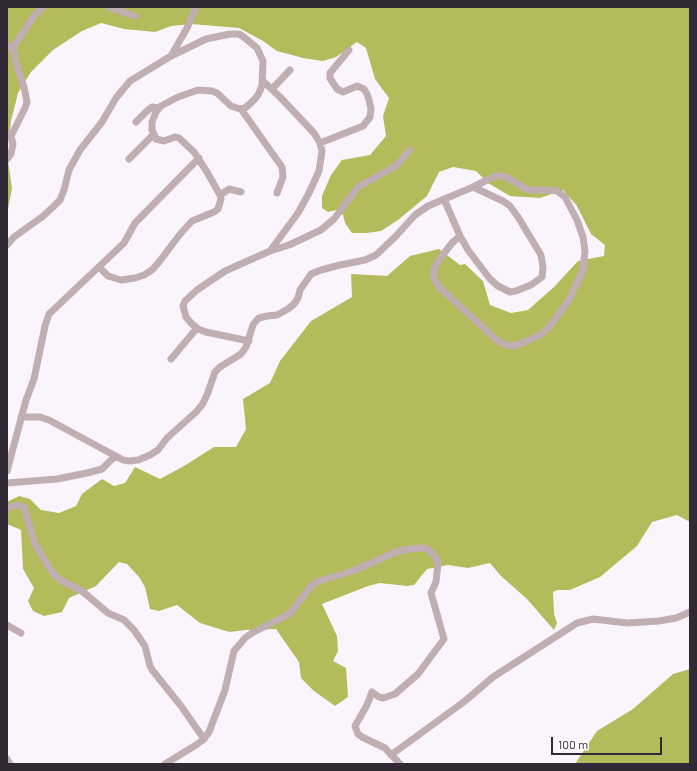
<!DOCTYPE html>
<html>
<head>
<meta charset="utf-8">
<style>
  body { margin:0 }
  #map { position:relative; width:697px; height:771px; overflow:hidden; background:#faf5fc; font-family:Barlow,sans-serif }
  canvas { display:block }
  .frame { position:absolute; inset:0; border:8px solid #312935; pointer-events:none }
  .scale { position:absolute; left:551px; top:737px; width:111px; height:18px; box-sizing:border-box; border:2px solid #312935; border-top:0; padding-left:5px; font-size:12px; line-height:14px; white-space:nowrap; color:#312935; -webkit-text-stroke:3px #fff; paint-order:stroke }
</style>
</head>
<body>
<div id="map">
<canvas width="697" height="771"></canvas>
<div class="frame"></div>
<div class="scale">100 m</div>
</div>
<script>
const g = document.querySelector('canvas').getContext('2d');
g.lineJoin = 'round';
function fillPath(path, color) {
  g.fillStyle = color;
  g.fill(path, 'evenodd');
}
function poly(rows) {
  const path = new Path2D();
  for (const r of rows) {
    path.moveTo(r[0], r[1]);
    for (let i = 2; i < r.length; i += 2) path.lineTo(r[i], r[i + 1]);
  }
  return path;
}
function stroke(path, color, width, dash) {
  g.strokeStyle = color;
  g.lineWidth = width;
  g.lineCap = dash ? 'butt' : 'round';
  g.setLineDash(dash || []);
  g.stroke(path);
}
fillPath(poly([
  [7,7,690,7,690,522,677,515,652,522,637,546,600,577,570,590,557,590,553,592,554,614,557,623,554,630,527,599,501,576,490,563,468,568,448,565,427,569,414,585,407,586,380,583,368,586,322,604,337,636,338,651,333,661,346,668,348,697,335,706,314,691,301,678,299,662,276,629,246,630,229,632,200,623,177,605,159,611,150,609,145,587,139,577,127,564,119,562,96,586,69,598,62,612,44,616,33,611,28,601,34,588,23,569,21,530,7,524,7,502,19,496,30,499,41,510,59,513,76,506,82,494,102,479,114,486,125,483,135,467,160,479,184,466,214,447,236,447,246,429,243,399,270,383,280,361,311,321,352,297,351,274,387,276,410,256,439,249,460,265,465,264,483,281,490,305,511,313,528,310,554,287,578,261,604,256,605,245,591,234,577,206,563,190,540,198,510,196,488,183,476,171,453,167,439,172,427,196,398,220,381,231,367,233,352,233,345,223,343,215,337,210,328,212,322,208,322,196,331,175,342,160,370,155,386,136,383,116,389,98,375,79,366,48,357,42,336,57,323,61,303,58,277,51,263,41,239,28,192,24,171,26,155,32,124,29,101,23,82,31,53,50,31,72,18,93,11,121,7,154,12,188,7,215],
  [690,669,690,764,575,764,597,731,633,709,673,674]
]), '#b4bb5a');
stroke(poly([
  [108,7,135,16],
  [7,47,13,46,16,43,34,16,43,7],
  [171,56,187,28,196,7],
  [263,81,280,97,314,133,320,143,322,151,319,171,309,193,298,213,270,251],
  [272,89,290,70],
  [241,109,282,167,283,177,277,193],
  [136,122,147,111,152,107,159,108],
  [7,133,11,136,13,144,11,154,7,159],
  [11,136,25,108,27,102,24,87,17,67,13,46],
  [320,143,363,126,370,117,371,109,369,100,367,94,364,89,357,86,343,92,337,89,330,78,330,73,349,50],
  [129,159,153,135],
  [220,195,229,189,241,192],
  [444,199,460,236,468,250,490,279,498,286,510,292,516,291,531,285,542,277,543,267,541,255,518,217,510,206,503,201,473,187],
  [7,245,14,237,42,217,53,207,60,200,64,190,69,170,80,150,102,122,116,98,130,81,171,56,206,39,230,34,239,34,245,38,257,48,263,61,262,86,258,95,253,101,245,108,240,109,231,106,217,93,212,91,198,90,178,97,161,106,156,112,152,122,152,130,156,139,164,141,175,137,179,138,194,152,207,172,220,195,221,199,218,209,214,212,192,221,181,233,159,262,152,270,144,275,135,278,121,280,108,276,99,267],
  [249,341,206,332,198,329,191,323,186,317,183,306,185,301,197,290,225,271,270,251,289,245,321,230,334,219,358,187,396,166,410,150],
  [171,359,197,328],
  [21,417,40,417,49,420,123,460,129,461,138,460,150,455,158,450,167,438,196,412,202,405,207,395,215,372,220,367,241,354,246,347,253,325,256,321,259,318,267,316,277,315,288,309,294,304,298,298,300,290,311,274,321,270,340,265,365,260,376,255,396,236,415,215,428,206,473,187,495,176,502,176,508,178,528,190,550,190,557,191,565,197,577,220,583,237,585,251,583,270,569,300,549,327,540,335,520,344,511,346,507,345,498,341,440,288,434,279,434,268,439,260,452,243,460,236],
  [7,471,26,400,34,379,45,326,49,314,124,243,135,223,199,158],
  [7,483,57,479,87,473,102,469,115,456],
  [7,508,17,505,24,507,35,544,50,569,56,576,62,581,82,591,108,613,124,620,134,630,145,646,150,666,153,671,181,706,204,739],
  [7,625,21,633],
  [391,755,465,701,493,677,577,623,593,619,627,623,659,621,676,618,690,612],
  [7,759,10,764],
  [165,764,196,745,204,739,209,732,225,690,234,651,245,638,252,633,287,615,293,610,310,587,319,581,353,571,396,552,408,549,425,548,431,552,436,558,438,563,436,582,431,593,444,639,418,674,395,694,383,698,379,697,372,692,367,705,355,726,358,734,362,737,385,748,400,764]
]), '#c1aeb3', 7);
</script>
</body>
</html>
